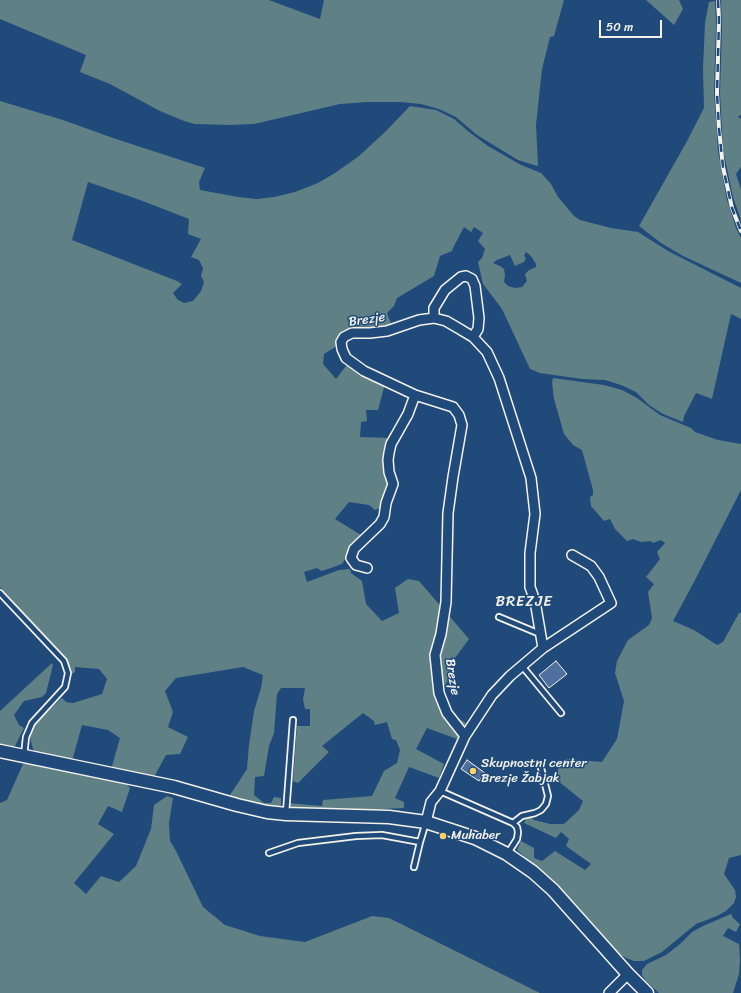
<!DOCTYPE html>
<html>
<head>
<meta charset="utf-8">
<style>
  body { margin:0 }
  #map { position:relative; width:741px; height:993px; overflow:hidden; background:#1f4a7a; font-family:Sriracha,sans-serif }
  canvas { display:block }
  .scale { position:absolute; left:599px; top:20px; width:63px; height:18px; box-sizing:border-box; border:2px solid #f4f1e8; border-top:0; padding-left:5px; font-size:12px; line-height:14px; white-space:nowrap; color:#f4f1e8; -webkit-text-stroke:3px #1f4a7a; paint-order:stroke }
</style>
</head>
<body>
<div id="map">
<canvas width="741" height="993"></canvas>
<div class="scale">50 m</div>
</div>
<script>
const g = document.querySelector('canvas').getContext('2d');
g.lineJoin = 'round';
function fillPath(path, color) {
  g.fillStyle = color;
  g.fill(path, 'evenodd');
}
function poly(rows) {
  const path = new Path2D();
  for (const r of rows) {
    path.moveTo(r[0], r[1]);
    for (let i = 2; i < r.length; i += 2) path.lineTo(r[i], r[i + 1]);
  }
  return path;
}
function stroke(path, color, width, dash) {
  g.strokeStyle = color;
  g.lineWidth = width;
  g.lineCap = dash ? 'butt' : 'round';
  g.setLineDash(dash || []);
  g.stroke(path);
}
function drawText(font, color, halo, rows, align = 'center') {
  g.font = font + ' Sriracha,sans-serif';
  g.lineWidth = 3;
  g.setLineDash([]);
  g.textBaseline = 'middle';
  g.strokeStyle = halo;
  g.fillStyle = color;
  for (const [text, x, y, turn = 0] of rows) {
    g.save();
    g.translate(x, y);
    g.rotate((+turn || 0) * Math.PI / 180);
    g.textAlign = isNaN(turn) ? turn : align;
    if (halo) g.strokeText(text, 0, 0);
    g.fillText(text, 0, 0);
    g.restore();
  }
}
fillPath(poly([
  [0,0,269,0,320,19,324,0,564,0,554,36,550,37,542,69,536,125,538,165,537,166,518,160,477,135,456,117,439,109,421,104,401,102,367,102,340,104,254,124,230,125,195,124,184,121,160,111,110,84,80,72,86,55,0,19],
  [646,0,679,0,683,9,674,25],
  [721,0,741,0,741,115,740,115,738,117,741,119,741,167,736,174,741,189,741,220,733,197,723,149,720,93,722,28],
  [715,1,716,24,714,91,718,151,727,200,736,228,741,238,741,283,683,256,661,243,639,226,686,143,704,108,703,69,705,23,709,2],
  [0,101,63,120,113,138,205,168,199,182,200,190,238,197,257,199,274,197,295,192,318,183,335,173,359,156,385,132,410,106,436,110,454,119,469,132,488,146,521,165,541,173,551,184,558,197,574,216,580,220,611,228,638,232,668,251,741,288,741,319,731,314,712,399,696,393,684,416,683,422,663,414,649,405,636,392,621,385,605,380,582,379,540,373,530,369,502,309,483,284,478,262,482,258,485,249,478,241,483,233,474,227,471,232,464,227,454,246,452,251,440,256,434,276,397,298,394,306,387,313,392,326,383,328,344,330,339,334,337,346,324,354,323,364,336,379,346,366,352,365,385,384,378,410,366,410,367,421,361,422,360,437,391,438,389,482,386,497,380,508,375,510,369,505,349,502,335,519,361,535,342,564,322,571,317,568,304,572,307,582,339,570,350,569,351,573,362,581,366,604,382,621,399,613,395,588,408,579,419,581,469,639,447,669,453,673,437,697,441,708,466,723,457,739,427,728,416,749,444,764,439,778,409,767,395,798,404,802,404,808,363,810,346,813,294,810,288,807,288,803,322,806,323,800,372,796,384,771,397,763,400,750,396,740,392,739,387,722,375,725,374,721,363,713,322,746,329,752,298,783,293,781,297,726,310,726,310,709,305,709,303,699,305,688,281,688,277,694,274,733,269,746,264,776,255,777,254,795,264,803,271,803,274,797,281,798,281,805,278,810,228,798,247,769,249,745,254,711,261,688,263,675,243,667,176,678,165,691,173,712,168,727,188,737,180,754,166,755,154,777,111,770,120,738,108,730,82,725,72,761,40,756,33,749,30,737,35,724,62,698,66,702,73,703,102,694,107,679,99,669,75,667,75,672,72,674,68,662,0,587],
  [88,182,140,200,189,219,188,234,201,239,191,257,199,260,203,268,201,276,204,282,201,291,193,301,184,303,178,300,173,293,182,284,177,281,72,240],
  [526,252,531,256,536,264,536,267,529,270,525,274,527,281,522,287,515,288,508,286,504,282,505,275,504,269,500,266,493,263,497,260,510,255,515,266,524,262,526,258,524,256],
  [553,378,604,385,622,390,637,398,660,415,691,428,695,432,718,440,741,444,741,490,694,582,673,621,694,630,717,645,723,642,739,613,741,613,741,855,729,858,724,874,735,890,736,897,734,903,726,911,717,916,696,924,662,952,644,961,634,961,626,958,618,953,588,922,552,880,517,850,521,841,534,848,534,858,542,861,555,851,585,870,591,864,566,846,569,839,561,832,556,838,524,823,529,815,534,820,550,824,564,824,579,810,583,801,558,781,558,767,567,759,602,762,617,739,624,701,615,673,617,661,628,640,649,625,652,618,648,592,654,584,646,577,660,559,657,552,665,543,661,540,653,543,651,541,641,542,633,539,627,541,615,529,610,519,604,521,591,506,590,497,593,495,593,490,582,450,573,445,564,434,554,399,552,382],
  [52,663,53,665,46,693,42,697,24,701,14,715,19,725,24,728,15,746,10,748,0,744,0,711],
  [29,762,83,775,126,784,130,788,122,812,108,806,98,824,114,834,74,883,86,894,101,876,119,882,136,866,151,829,154,805,167,796,173,798,169,823,170,841,176,851,203,907,225,925,260,936,305,942,372,916,389,918,540,993,0,993,0,803,7,800,23,764],
  [731,914,733,918,740,924,736,932,728,928,723,936,739,944,740,960,739,974,733,993,659,993,646,981,642,975,642,970,647,964,666,955,680,944,692,932,703,926]
]), '#5f8186');
const building = poly([
  [556,661,567,674,549,688,539,675,556,661],
  [467,760,485,773,479,781,461,769,467,760]
]);
fillPath(building, '#4f6f9f');
stroke(building, '#f4f1e8', 1);
const service = poly([
  [0,593,64,661,68,673,65,687,32,723,26,737,24,756],
  [499,617,540,634],
  [522,666,561,713],
  [440,791,513,823,517,827,518,832,517,839,508,853],
  [286,813,293,720],
  [513,823,522,816,535,813,541,810,546,804,548,796,541,768],
  [269,853,298,843,356,836,382,835,420,842,426,822],
  [414,867,420,842]
]);
const minor = poly([
  [434,318,434,308,445,290,461,277,466,276,472,279,475,286,479,318,478,329,473,337],
  [367,568,356,565,351,558,354,549,380,524,384,517,386,503,393,484,389,472,388,460,389,453,391,444,408,414,415,395],
  [465,736,447,713,439,693,435,655,441,634,446,602,448,513,453,477,462,425,459,415,453,407,415,395,364,371,346,358,342,349,341,342,344,337,352,333,370,333,387,331,419,320,434,318,446,321,458,328,473,337,487,352,499,378,531,478,535,514,530,553,530,587,535,601,543,648],
  [426,822,431,802,440,791,465,736,492,695,510,676,543,648,611,603,599,577,591,566,572,555],
  [609,993,628,974]
]);
const tertiary = poly([
  [0,751,174,787,237,805,267,812,286,814,389,817,426,822,475,838,507,854,533,872,553,890,628,974,647,993]
]);
stroke(service, '#f4f1e8', 8);
stroke(minor, '#f4f1e8', 12);
stroke(tertiary, '#f4f1e8', 15);
stroke(service, '#1f4a7a', 4.5);
stroke(minor, '#1f4a7a', 9);
stroke(tertiary, '#1f4a7a', 12);
const rail = poly([
  [718,0,719,20,717,93,719,129,723,167,732,208,741,231]
]);
stroke(rail, '#f4f1e8', 4);
stroke(rail, '#1f4a7a', 2.5, [8]);
for (const [x, y, r, color] of [
  [473,771,4,"#ffd166"],
  [443,836,4,"#ffd166"]
]) {
  const dot = new Path2D();
  dot.arc(x, y, r, 0, 2 * Math.PI);
  g.fillStyle = color;
  g.fill(dot);
  stroke(dot, '#1f4a7a', 1.5);
}
drawText('13px', '#f4f1e8', '#1f4a7a', [
  ["Brezje",367,320,-8],
  ["Brezje",452,677,81]
]);
drawText('13px', '#f4f1e8', '#1f4a7a', [
  ["Skupnostni center",481,764],
  ["Brezje Žabjak",481,779],
  ["Muhaber",451,836]
], 'left');
g.letterSpacing = '1px';
drawText('15px', '#f4f1e8', '#1f4a7a', [
  ["BREZJE",524,602]
]);
g.letterSpacing = '0px';
</script>
</body>
</html>
